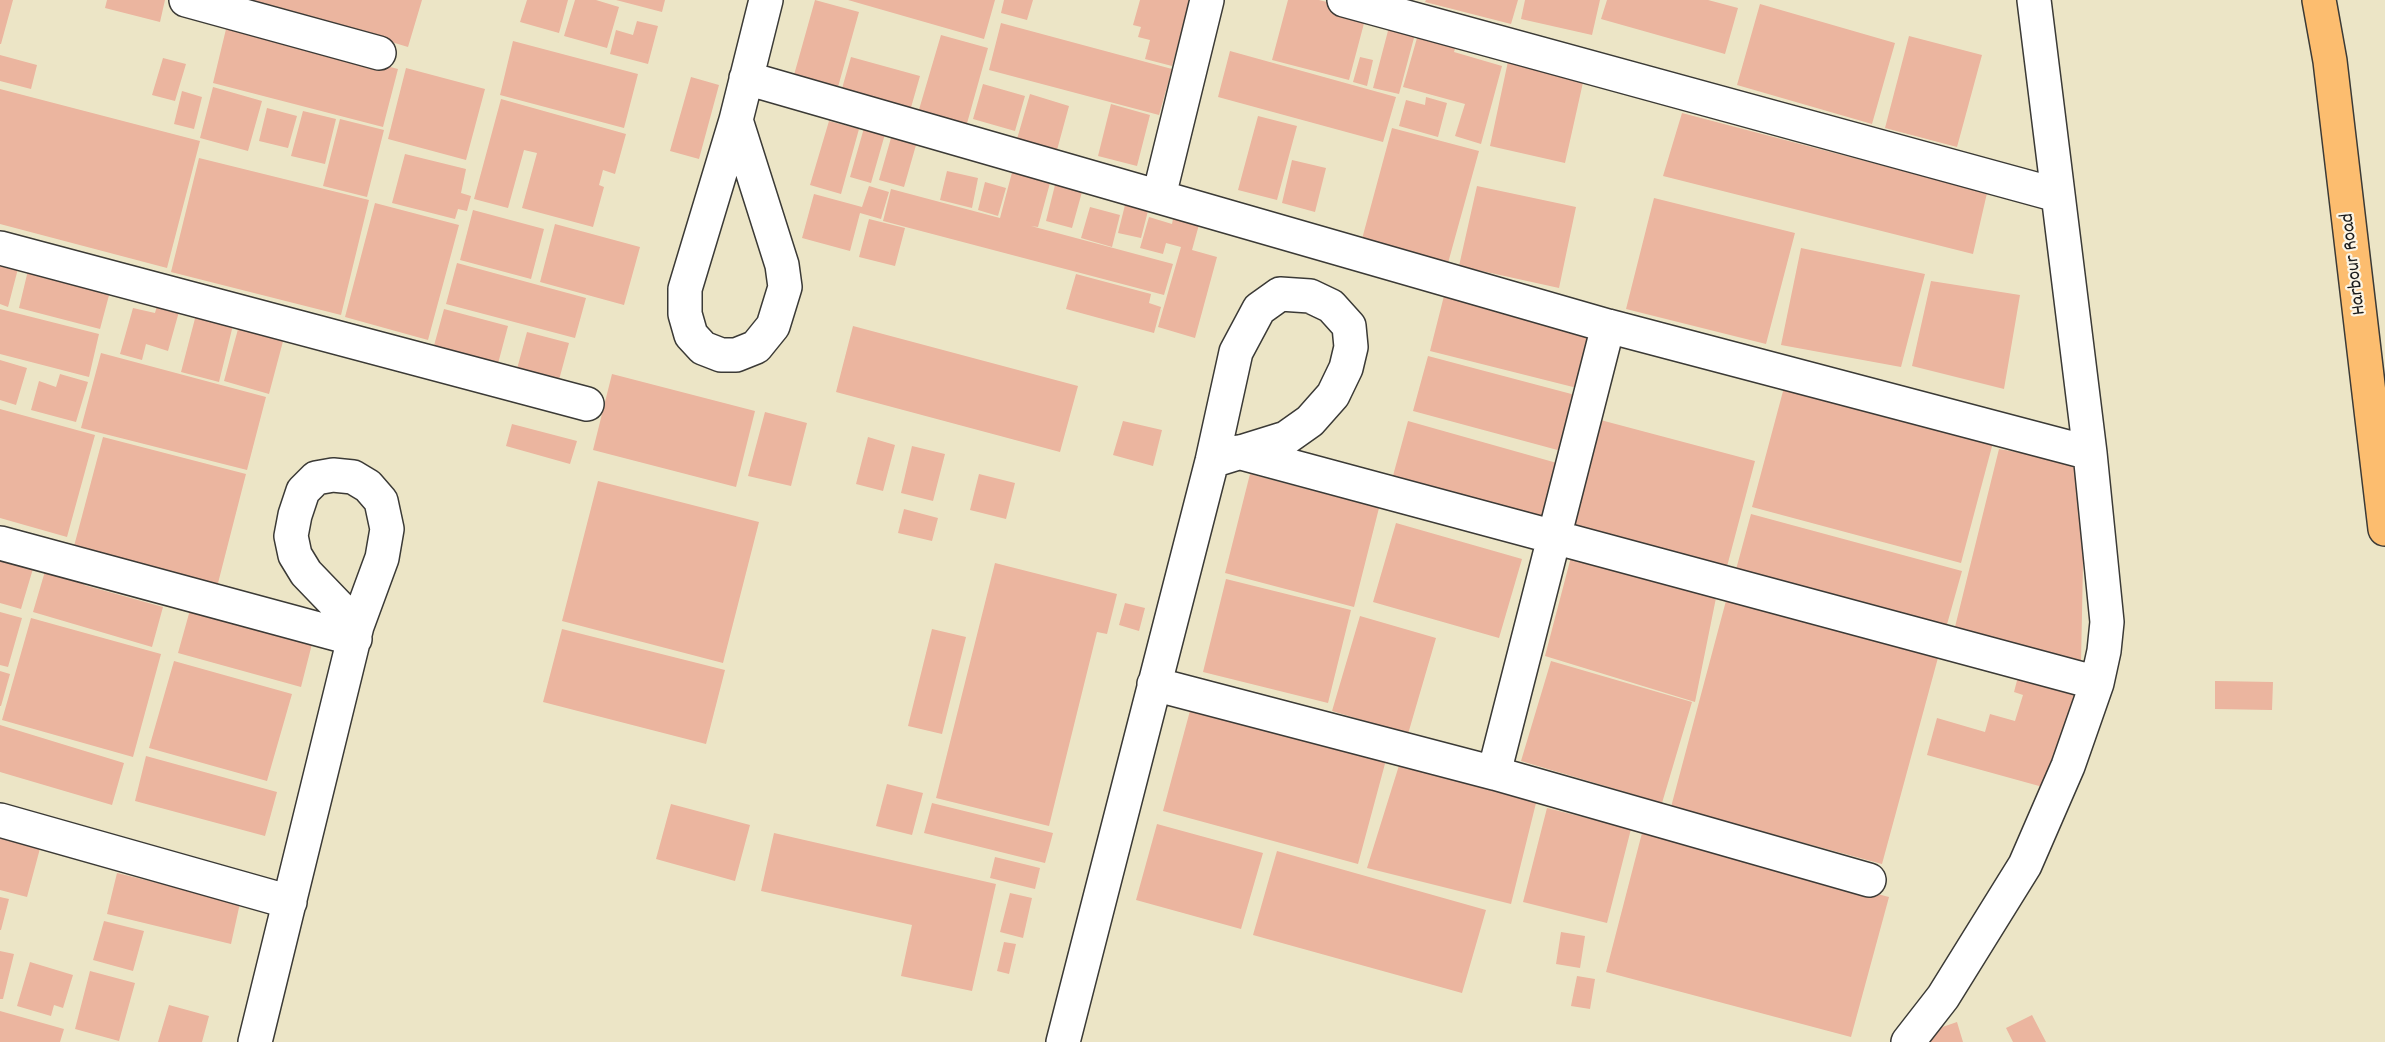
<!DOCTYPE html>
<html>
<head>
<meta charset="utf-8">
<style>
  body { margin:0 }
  canvas { display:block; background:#ece5c6 }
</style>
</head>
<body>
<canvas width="2385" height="1042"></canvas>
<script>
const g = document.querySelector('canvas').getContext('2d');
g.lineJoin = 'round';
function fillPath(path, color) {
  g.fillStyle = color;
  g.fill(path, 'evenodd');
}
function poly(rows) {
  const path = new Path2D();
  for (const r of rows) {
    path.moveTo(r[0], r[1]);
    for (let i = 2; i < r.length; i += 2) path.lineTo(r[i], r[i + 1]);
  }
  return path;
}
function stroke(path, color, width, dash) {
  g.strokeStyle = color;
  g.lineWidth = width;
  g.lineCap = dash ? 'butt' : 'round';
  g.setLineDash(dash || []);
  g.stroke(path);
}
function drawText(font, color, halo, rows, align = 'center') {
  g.font = font + ' Dekko,sans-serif';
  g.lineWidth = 4.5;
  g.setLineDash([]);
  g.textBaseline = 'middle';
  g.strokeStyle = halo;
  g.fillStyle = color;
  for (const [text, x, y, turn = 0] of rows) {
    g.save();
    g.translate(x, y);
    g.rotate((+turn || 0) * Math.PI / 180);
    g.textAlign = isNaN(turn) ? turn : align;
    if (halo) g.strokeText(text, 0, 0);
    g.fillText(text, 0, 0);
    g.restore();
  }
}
fillPath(poly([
  [0,0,13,0,1,44,0,44],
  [107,0,165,0,160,22,105,8],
  [252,0,422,0,408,47],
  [527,0,568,0,559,33,520,22],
  [575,0,596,0,619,7,607,48,564,36],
  [616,0,665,0,662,12],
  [815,0,859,12,838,87,794,75],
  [848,0,995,0,984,39],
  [1004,0,1033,0,1027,20,1001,13],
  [1140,0,1190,0,1172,66,1145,59,1150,40,1138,37,1141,27,1133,25],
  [1288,0,1319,0,1367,12,1349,80,1272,60],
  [1426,0,1518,0,1511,24,1425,2],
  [1525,0,1600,0,1592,35,1521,19],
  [1607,0,1708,0,1738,8,1725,54,1601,19],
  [1760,4,1895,43,1872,124,1737,85],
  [637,21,658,26,648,64,610,54,616,30,633,35],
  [1001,23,1172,69,1159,115,989,70],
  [227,25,398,69,383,127,213,83],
  [1389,27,1415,34,1399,94,1373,88],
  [1419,31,1457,42,1454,52,1502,66,1481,144,1455,136,1465,104,1403,87],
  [941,35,988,48,966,127,918,113],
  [1909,36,1982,55,1957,147,1885,128],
  [513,41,638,74,624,128,500,95],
  [1230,51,1396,97,1383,142,1218,97],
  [1510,52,1586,69,1565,163,1490,146],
  [0,55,37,65,31,89,0,81],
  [851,57,920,76,908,118,839,99],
  [1360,57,1373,60,1367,86,1353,82],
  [163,58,186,64,175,101,152,95],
  [406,68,485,89,466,160,388,139],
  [691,77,719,85,699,159,670,151],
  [983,84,1025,96,1015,131,973,119],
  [213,87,262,101,248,151,200,138],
  [0,89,200,141,167,268,0,224],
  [182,91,202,97,194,129,174,124],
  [1030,94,1069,106,1057,150,1017,139],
  [1426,97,1447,103,1438,137,1399,126,1406,100,1425,105],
  [501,99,626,134,615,174,603,170,599,185,604,187,593,227,522,208,537,153,524,150,508,208,474,199],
  [1111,104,1150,115,1137,166,1098,156],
  [267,108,297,116,288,148,259,141],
  [303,111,336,119,325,164,291,156],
  [1682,113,1987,193,1973,254,1663,176],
  [1258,116,1297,126,1277,200,1238,190],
  [340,119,384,130,367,197,323,186],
  [829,121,859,129,841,194,810,185],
  [866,121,887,127,871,183,850,177],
  [1392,128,1479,151,1448,263,1362,239],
  [891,138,916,145,904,187,879,180],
  [405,154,466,169,461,193,471,196,467,211,458,209,455,219,392,203],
  [199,158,369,200,341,315,171,272],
  [1292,160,1326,168,1315,212,1282,203],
  [1015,161,1053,172,1038,227,1031,226,1173,264,1164,295,883,221,891,189,1000,218],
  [947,171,978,178,972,208,940,200],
  [985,182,1006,188,998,216,978,210],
  [1055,185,1082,192,1072,228,1046,221],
  [869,186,889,192,881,219,860,213,850,251,802,238,814,194,862,207],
  [1477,186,1576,207,1559,288,1459,266],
  [1654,198,1795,233,1766,344,1626,309],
  [375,203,459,225,428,340,345,317],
  [1125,205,1148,211,1141,238,1118,233],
  [1090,207,1120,215,1112,247,1081,238],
  [473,210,544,229,531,279,460,260],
  [1174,214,1200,221,1192,250,1217,257,1195,338,1158,327,1181,247,1166,243,1163,254,1140,248,1149,217,1172,224],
  [869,219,905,228,895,266,859,257],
  [555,224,640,247,624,305,540,282],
  [1801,248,1925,274,1901,367,1781,345],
  [0,256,20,261,8,307,0,304],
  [30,262,112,284,100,329,19,308],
  [457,263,586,298,575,338,446,304],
  [1076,274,1151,294,1149,303,1161,307,1154,333,1066,309],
  [1931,281,2020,295,2004,389,1912,366],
  [1446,288,1593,326,1577,388,1430,351],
  [158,302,180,308,168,351,146,344,142,360,120,354,133,308,155,313],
  [198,307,235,317,219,382,181,372],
  [0,309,99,334,89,377,0,354],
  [444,309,508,326,496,371,432,353],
  [241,318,286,330,269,394,224,381],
  [853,326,1078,386,1060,452,836,392],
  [527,332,569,343,556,391,514,380],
  [101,353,266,397,247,470,81,428],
  [1428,356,1579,396,1565,452,1413,411],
  [0,360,27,368,16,405,0,400],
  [60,374,88,382,76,422,31,410,39,381,56,387],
  [612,374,755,411,736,487,593,450],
  [1786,380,1995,435,1961,563,1752,507],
  [0,409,95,435,67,537,0,518],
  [765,412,807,423,791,486,748,476],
  [1593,418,1755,461,1725,574,1563,531],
  [1123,421,1162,430,1153,466,1113,455],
  [1408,421,1564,465,1547,526,1391,483],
  [512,424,577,441,570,464,506,446],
  [103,437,246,474,217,587,73,550],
  [868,437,895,445,883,491,856,484],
  [912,446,945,454,933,501,901,493],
  [1999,449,2085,464,2081,663,1954,631],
  [979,474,1015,483,1006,519,970,510],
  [1250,474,1379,508,1354,607,1225,573],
  [598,481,759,522,723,663,562,621],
  [904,509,938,518,932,541,898,533],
  [1751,514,1962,571,1944,635,1734,577],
  [1396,523,1522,559,1499,638,1373,602],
  [0,552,35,562,21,609,0,603],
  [1571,557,1717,593,1695,702,1545,656],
  [48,561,88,572,84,585,163,607,152,647,33,612],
  [995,563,1117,594,1107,634,1097,632,1049,826,936,798],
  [1226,579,1351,610,1328,703,1203,672],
  [1727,597,1939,654,1882,864,1671,807],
  [1125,603,1145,608,1139,631,1119,625],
  [190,610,312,644,301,687,178,653],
  [0,612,22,618,8,667,0,665],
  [1360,616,1436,638,1408,734,1332,711],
  [31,618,161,654,133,757,2,720],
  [562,629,725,670,706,744,543,702],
  [932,629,966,637,942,734,908,726],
  [174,661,292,694,267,781,149,748],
  [1551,661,1692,702,1662,803,1521,761],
  [2020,669,2079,686,2050,789,1927,755,1937,718,1985,732,1990,714,2015,721,2023,695,2014,692],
  [0,671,10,674,1,706,0,706],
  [2215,681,2273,682,2272,710,2215,709],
  [1191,707,1386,760,1358,864,1163,811],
  [0,725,124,763,112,805,0,772],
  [146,756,277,792,265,836,135,801],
  [1401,759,1537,799,1511,904,1367,868],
  [887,784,923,793,912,835,876,826],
  [932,803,1053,833,1045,863,924,833],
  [671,804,750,825,735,881,656,859],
  [1547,808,1631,829,1607,923,1523,902],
  [1157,824,1263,853,1241,929,1136,900],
  [0,830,42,841,27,897,0,890],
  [774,833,996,884,972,991,901,976,912,925,761,891],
  [1642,833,1889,897,1851,1037,1606,972],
  [1277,851,1486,910,1462,993,1253,935],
  [995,857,1040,868,1035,889,990,878],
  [117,873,240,903,231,944,107,914],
  [1010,893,1032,898,1023,938,1000,932],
  [0,897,9,899,1,930,0,930],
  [104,921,144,931,133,971,93,960],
  [1561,932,1585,936,1580,968,1556,964],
  [1004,942,1016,944,1009,974,997,971],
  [0,951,14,954,3,999,0,999],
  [30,962,73,975,63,1008,54,1005,51,1016,17,1006],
  [90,971,135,983,119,1041,75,1029],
  [1577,976,1595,979,1590,1009,1571,1006],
  [169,1005,209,1016,202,1042,158,1042],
  [0,1011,64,1029,60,1042,0,1042],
  [2032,1015,2046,1042,2013,1042,2006,1028],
  [1957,1022,1963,1042,1921,1042,1919,1035]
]), '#ebb59f');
const minor = poly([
  [186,0,379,53],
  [1344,0,2057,195],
  [746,78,1608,326,2090,453],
  [736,120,782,265,785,287,773,326,756,347,736,355,721,355,703,348,691,335,685,314,685,289,736,120,766,0],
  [1159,196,1207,0],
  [0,248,587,404],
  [1608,326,1494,773,1869,880],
  [1238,452,2097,683],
  [0,543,355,639],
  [1154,684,1494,773],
  [0,820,290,902],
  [255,1042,357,626,382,558,387,529,381,501,368,486,353,477,333,475,316,478,303,491,295,515,291,536,295,555,306,573,357,626],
  [1063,1042,1212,461,1236,352,1259,309,1280,294,1310,296,1331,306,1349,326,1351,347,1346,368,1333,395,1310,421,1286,438,1212,461],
  [1908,1042,1943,997,2025,865,2068,766,2097,683,2104,651,2107,622,2090,453,2034,0]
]);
const highway = poly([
  [2319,0,2330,61,2385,529]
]);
stroke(minor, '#3b3a36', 36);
stroke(highway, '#3b3a36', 36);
stroke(minor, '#fff', 33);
stroke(highway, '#fcbd6f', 33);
drawText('20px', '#1c1c1c', '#fcf5e5', [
  ["Harbour Road",2355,264,-97]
]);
</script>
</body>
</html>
